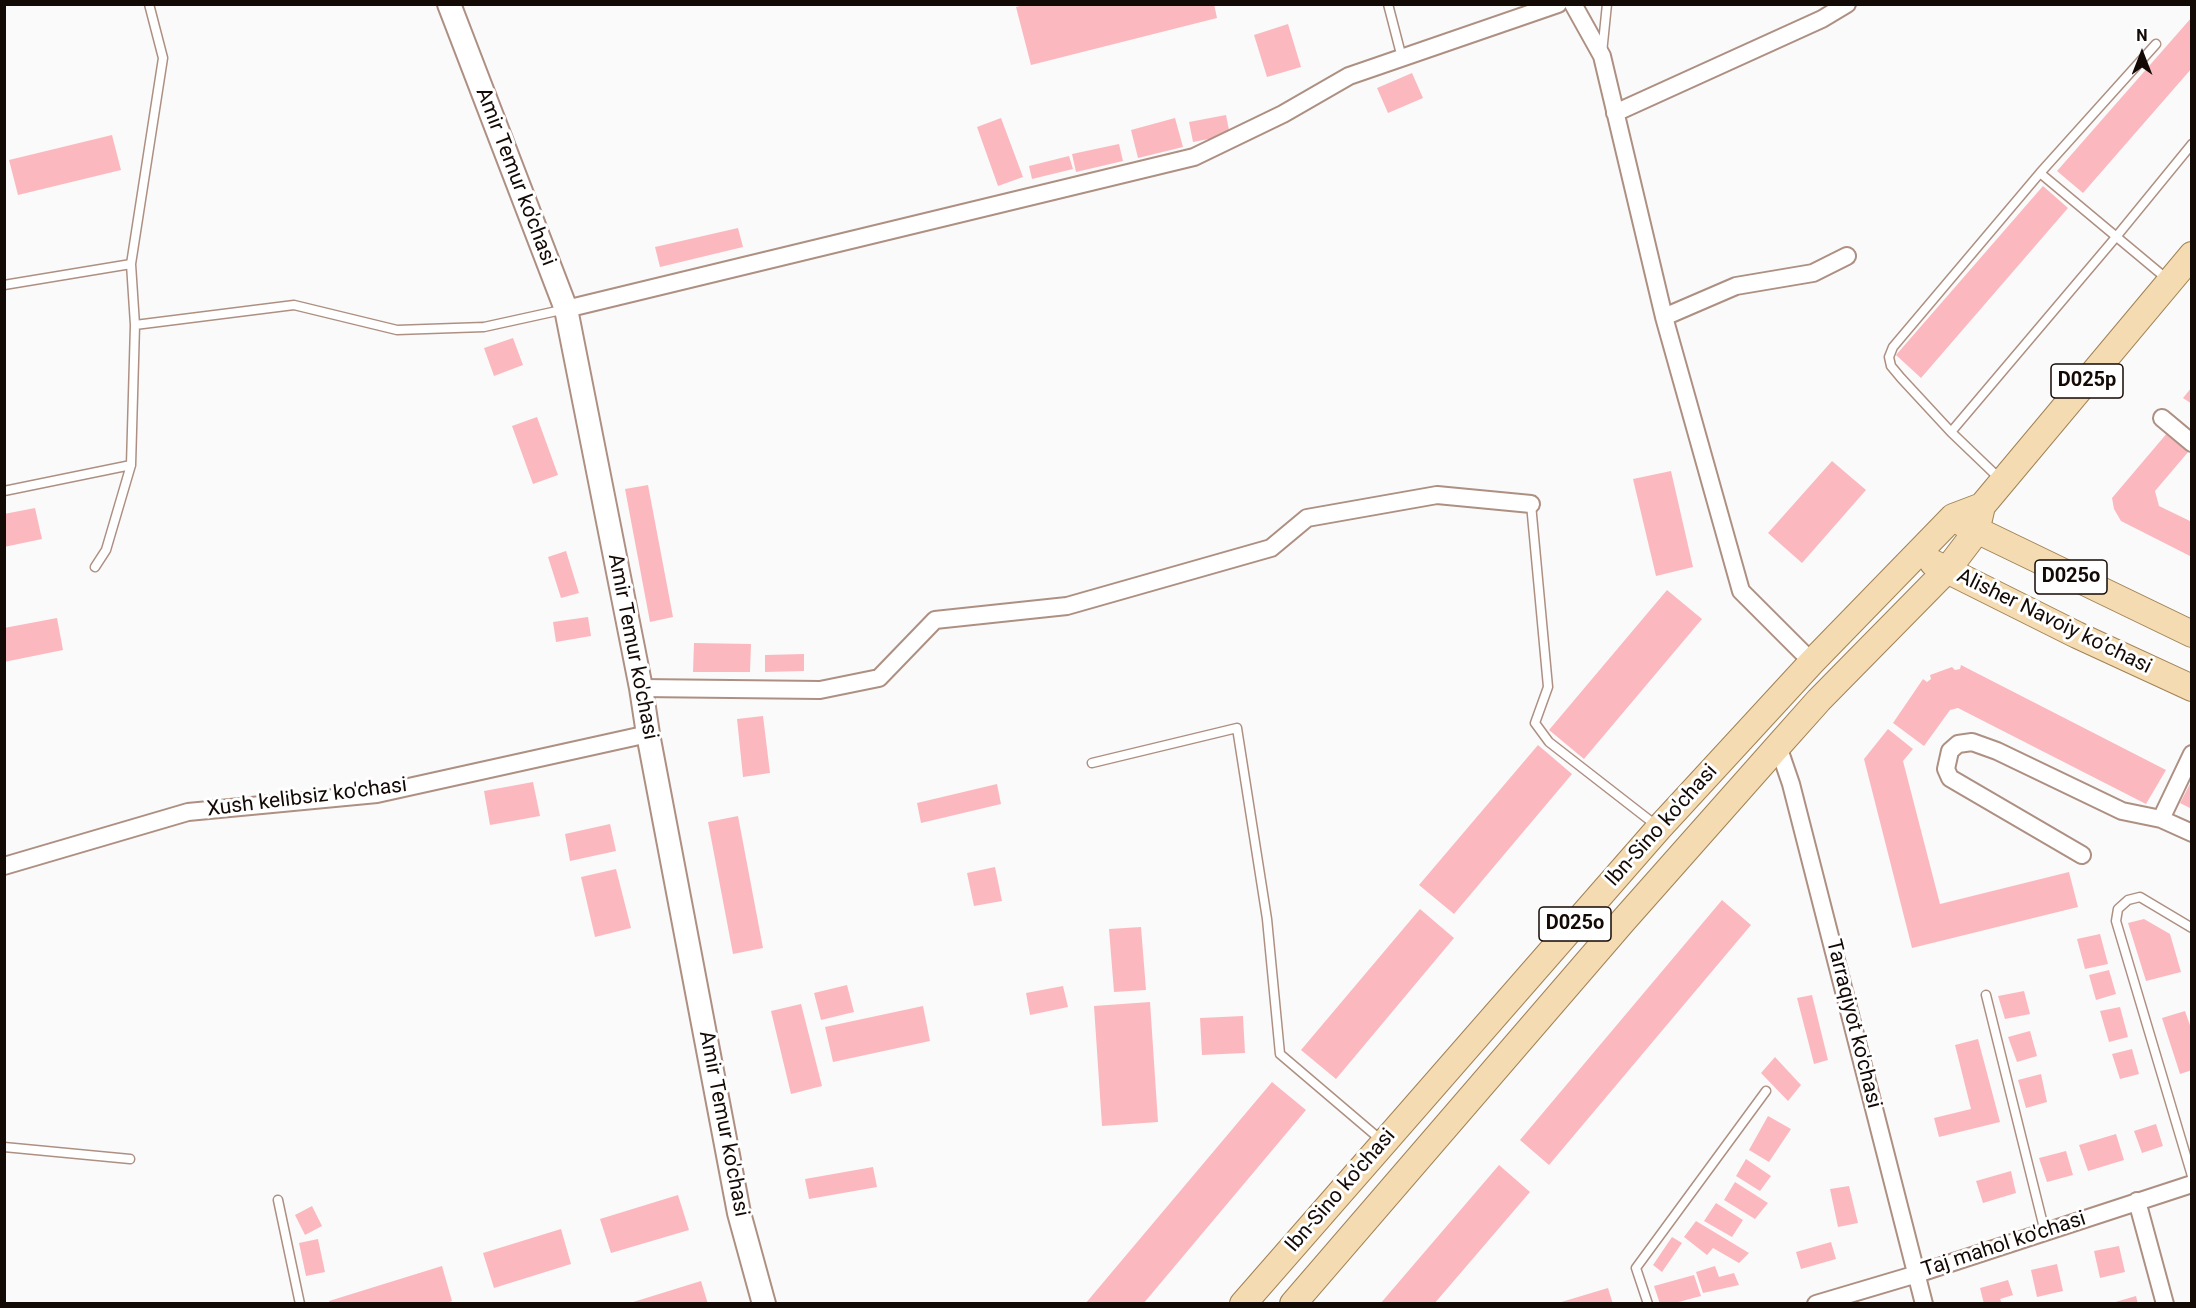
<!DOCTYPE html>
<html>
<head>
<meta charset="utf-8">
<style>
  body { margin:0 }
  #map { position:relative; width:2196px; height:1308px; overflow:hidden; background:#fafafa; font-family:Roboto,sans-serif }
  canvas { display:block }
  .frame { position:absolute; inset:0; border:6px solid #130905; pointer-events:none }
  .north { position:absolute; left:2112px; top:24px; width:60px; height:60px; -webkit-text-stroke:4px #fff; paint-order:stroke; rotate:0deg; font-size:16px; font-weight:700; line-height:24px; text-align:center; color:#130905 }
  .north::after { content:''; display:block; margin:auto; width:21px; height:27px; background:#130905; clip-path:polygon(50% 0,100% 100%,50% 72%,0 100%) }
</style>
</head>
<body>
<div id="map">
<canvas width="2196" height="1308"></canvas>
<div class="frame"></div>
<div class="north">N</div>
</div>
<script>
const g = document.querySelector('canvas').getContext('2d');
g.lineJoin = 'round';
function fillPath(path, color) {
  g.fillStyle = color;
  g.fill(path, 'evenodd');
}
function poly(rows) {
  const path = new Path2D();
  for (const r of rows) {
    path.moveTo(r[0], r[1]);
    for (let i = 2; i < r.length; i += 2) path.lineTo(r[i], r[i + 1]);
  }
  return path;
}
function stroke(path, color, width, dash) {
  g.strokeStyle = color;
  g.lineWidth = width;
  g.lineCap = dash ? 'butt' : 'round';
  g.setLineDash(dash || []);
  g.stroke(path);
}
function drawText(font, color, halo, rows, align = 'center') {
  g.font = font + ' Roboto,sans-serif';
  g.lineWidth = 6;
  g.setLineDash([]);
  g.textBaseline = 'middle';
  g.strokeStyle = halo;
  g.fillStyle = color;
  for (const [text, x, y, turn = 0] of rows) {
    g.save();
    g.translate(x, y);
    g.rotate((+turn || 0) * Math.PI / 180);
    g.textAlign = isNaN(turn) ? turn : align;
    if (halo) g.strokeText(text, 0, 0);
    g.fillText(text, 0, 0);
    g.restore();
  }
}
fillPath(poly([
  [1027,4,1214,4,1217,18,1031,65,1016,7],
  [2192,17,2192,68,2083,193,2057,171],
  [1288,24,1301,67,1267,77,1254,35],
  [1412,73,1423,98,1388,113,1377,88],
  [1226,115,1230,135,1193,142,1189,122],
  [1001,118,1023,177,998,186,977,127],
  [1175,118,1183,147,1138,158,1131,130],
  [112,135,121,170,18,195,9,160],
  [1119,144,1123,161,1076,172,1072,154],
  [1069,156,1073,169,1032,179,1029,166],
  [2043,186,2068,208,1921,378,1896,355],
  [738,228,743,247,660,267,655,247],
  [513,338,523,365,494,376,484,348],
  [2192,387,2192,404,2183,398],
  [537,417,558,475,533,484,512,426],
  [2168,432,2189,451,2155,491,2159,506,2192,522,2192,552,2190,556,2121,521,2114,509,2112,498],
  [1832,461,1866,490,1802,563,1768,533],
  [1671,471,1693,567,1656,576,1633,479],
  [648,485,673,617,650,622,625,489],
  [35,508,42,539,4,547,4,514],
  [566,551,579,593,561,598,548,557],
  [1667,590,1702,619,1584,759,1549,730],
  [588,617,591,636,556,642,553,622],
  [57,618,63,650,4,662,4,628],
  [694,643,751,644,750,672,693,672],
  [804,654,804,671,765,672,765,655],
  [1961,665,2166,770,2146,804,1958,708,1950,710,1924,746,1893,723,1923,679,1927,682,1931,679,1930,675,1952,667,1955,670,1960,669],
  [763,716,770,773,743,777,737,719],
  [1888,729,1913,749,1903,761,1940,904,2069,872,2078,907,1912,948,1864,759],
  [1538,745,1572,774,1454,914,1419,885],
  [2192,780,2192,809,2180,803],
  [533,782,540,816,490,825,484,791],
  [997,784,1001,804,921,823,917,803],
  [738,816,763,948,733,954,708,822],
  [610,824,616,851,570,861,565,834],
  [995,867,1002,901,974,906,967,873],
  [616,869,631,928,595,937,581,877],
  [1722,900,1751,925,1549,1165,1520,1140],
  [1420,909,1454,938,1336,1079,1301,1050],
  [2144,919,2170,934,2181,972,2146,981,2128,923],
  [1141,927,1146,990,1114,992,1109,929],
  [2100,934,2108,964,2085,969,2077,939],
  [2109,970,2116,994,2096,1000,2089,975],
  [847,985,854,1012,821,1020,814,993],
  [1063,986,1068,1007,1030,1015,1026,993],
  [2024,991,2030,1014,2005,1019,1998,996],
  [1812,995,1828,1060,1814,1064,1797,998],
  [1150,1002,1158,1122,1102,1126,1094,1006],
  [801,1004,822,1086,791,1094,771,1011],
  [923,1006,930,1041,833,1062,825,1027],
  [2120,1007,2128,1037,2109,1042,2100,1011],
  [2185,1011,2192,1031,2192,1070,2180,1074,2162,1018],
  [1243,1016,1245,1053,1202,1055,1200,1018],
  [2030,1031,2037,1056,2017,1062,2008,1037],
  [1978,1039,2000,1122,1939,1137,1934,1118,1971,1109,1955,1045],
  [2132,1049,2139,1074,2120,1079,2112,1054],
  [1775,1057,1801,1085,1788,1101,1761,1073],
  [2041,1074,2047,1102,2026,1108,2018,1080],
  [1272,1082,1306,1110,1143,1304,1085,1304],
  [1768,1116,1791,1129,1769,1162,1749,1150],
  [2156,1124,2163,1146,2142,1153,2134,1131],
  [2116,1134,2124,1160,2088,1171,2079,1145],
  [2066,1151,2073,1175,2047,1182,2039,1158],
  [1746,1159,1771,1176,1760,1191,1736,1176],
  [1499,1165,1530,1192,1434,1304,1380,1304],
  [873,1167,877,1187,809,1199,805,1179],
  [2011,1171,2016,1193,1983,1203,1976,1181],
  [1735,1182,1768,1203,1755,1219,1724,1200],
  [1849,1186,1858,1223,1838,1227,1830,1189],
  [678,1195,689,1230,611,1253,600,1219],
  [1716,1203,1743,1220,1732,1237,1704,1221],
  [312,1206,322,1226,305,1235,295,1215],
  [1696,1221,1749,1253,1739,1263,1713,1248,1707,1255,1684,1237],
  [561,1229,571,1264,494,1288,483,1253],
  [1672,1237,1682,1243,1662,1272,1653,1265],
  [318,1239,325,1272,306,1276,299,1243],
  [1831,1242,1836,1259,1801,1269,1796,1252],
  [2119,1246,2125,1272,2100,1278,2094,1251],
  [2057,1264,2063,1291,2037,1297,2031,1270],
  [442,1266,452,1301,445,1304,330,1304,329,1301],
  [1715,1266,1719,1277,1734,1273,1739,1285,1703,1293,1696,1272],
  [1694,1275,1701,1296,1671,1304,1660,1304,1654,1286],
  [2008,1280,2013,1295,2000,1299,2002,1304,1984,1304,1980,1288],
  [701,1281,708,1304,630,1304,630,1303],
  [1608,1288,1613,1304,1558,1304,1558,1303],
  [2136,1296,2138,1304,2113,1304,2112,1303]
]), '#fbb9bf');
const lane = poly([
  [149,4,163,58,131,264,135,325,294,305,397,330,484,327,566,309],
  [1388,4,1402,58],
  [1602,53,1607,4],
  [2040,173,2167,279],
  [4,285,131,264],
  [1951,432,2116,237,2192,144],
  [2000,479,1951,432,1901,378,1891,366,1889,357,1893,347,2040,173,2156,44],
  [4,491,131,465],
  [1531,504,1548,687,1535,723,1549,742,1657,826],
  [95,567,106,550,131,465,135,325],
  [1092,763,1237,728,1267,919,1280,1054,1381,1140],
  [2192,928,2140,897,2128,900,2118,909,2116,921,2192,1176],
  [1986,995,2045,1232],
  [4,1147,130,1159],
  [278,1200,300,1304],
  [1648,1304,1636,1268,1766,1091]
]);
const street = poly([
  [1573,4,1602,56,1664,317,1741,591,1812,662],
  [1615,113,1822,19,1847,4],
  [566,309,1194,157,1283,114,1349,76,1558,4],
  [1664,317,1736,286,1813,273,1847,256],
  [2162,418,2192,443],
  [641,688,820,690,879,678,935,620,1067,606,1271,548,1307,518,1437,495,1531,504],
  [1778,746,1791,784,1924,1304],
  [2161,819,2192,754],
  [2082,855,1950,778,1946,769,1950,751,1958,744,1972,742,1997,751,2122,811,2161,819,2192,833],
  [4,866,188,812,377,794,648,734],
  [2137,1201,2165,1304],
  [1816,1304,1917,1274,2192,1184]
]);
const secondary = poly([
  [449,4,566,309,641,688,648,734,739,1213,764,1304]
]);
const primary = poly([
  [1962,523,2192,634],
  [1933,563,2077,635,2192,688],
  [1243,1304,1659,828,1812,662,1953,517,1982,506],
  [1293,1304,1623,921,1778,746,1819,700,1947,570,1976,532,1982,506,2192,255]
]);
stroke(lane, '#ae9083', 11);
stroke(street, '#ae9083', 20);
stroke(secondary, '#ae9083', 26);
stroke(primary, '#a18254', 28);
stroke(lane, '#fff', 8);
stroke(street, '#fff', 16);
stroke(secondary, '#fff', 22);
stroke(primary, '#f4dbb2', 26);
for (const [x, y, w] of [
  [2087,381,72],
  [2071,577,72],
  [1575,924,72]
]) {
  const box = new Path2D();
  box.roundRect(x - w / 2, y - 17, w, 34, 4.5);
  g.fillStyle = '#fff';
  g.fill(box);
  stroke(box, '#130905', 1.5);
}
drawText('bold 20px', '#130905', null, [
  ["D025p",2087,381],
  ["D025o",2071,577],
  ["D025o",1575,924]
]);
drawText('21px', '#130905', '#fff', [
  ["Amir Temur ko'chasi",515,177,69],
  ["Alisher Navoiy ko’chasi",2054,622,26],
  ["Amir Temur ko'chasi",632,647,79],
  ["Xush kelibsiz ko'chasi",307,798,-7],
  ["Ibn-Sino ko'chasi",1662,826,-48],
  ["Tarraqiyot ko'chasi",1853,1024,76],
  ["Amir Temur ko'chasi",723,1124,79],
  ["Ibn-Sino ko'chasi",1341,1191,-49],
  ["Taj mahol ko'chasi",2004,1245,-18]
]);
</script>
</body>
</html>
